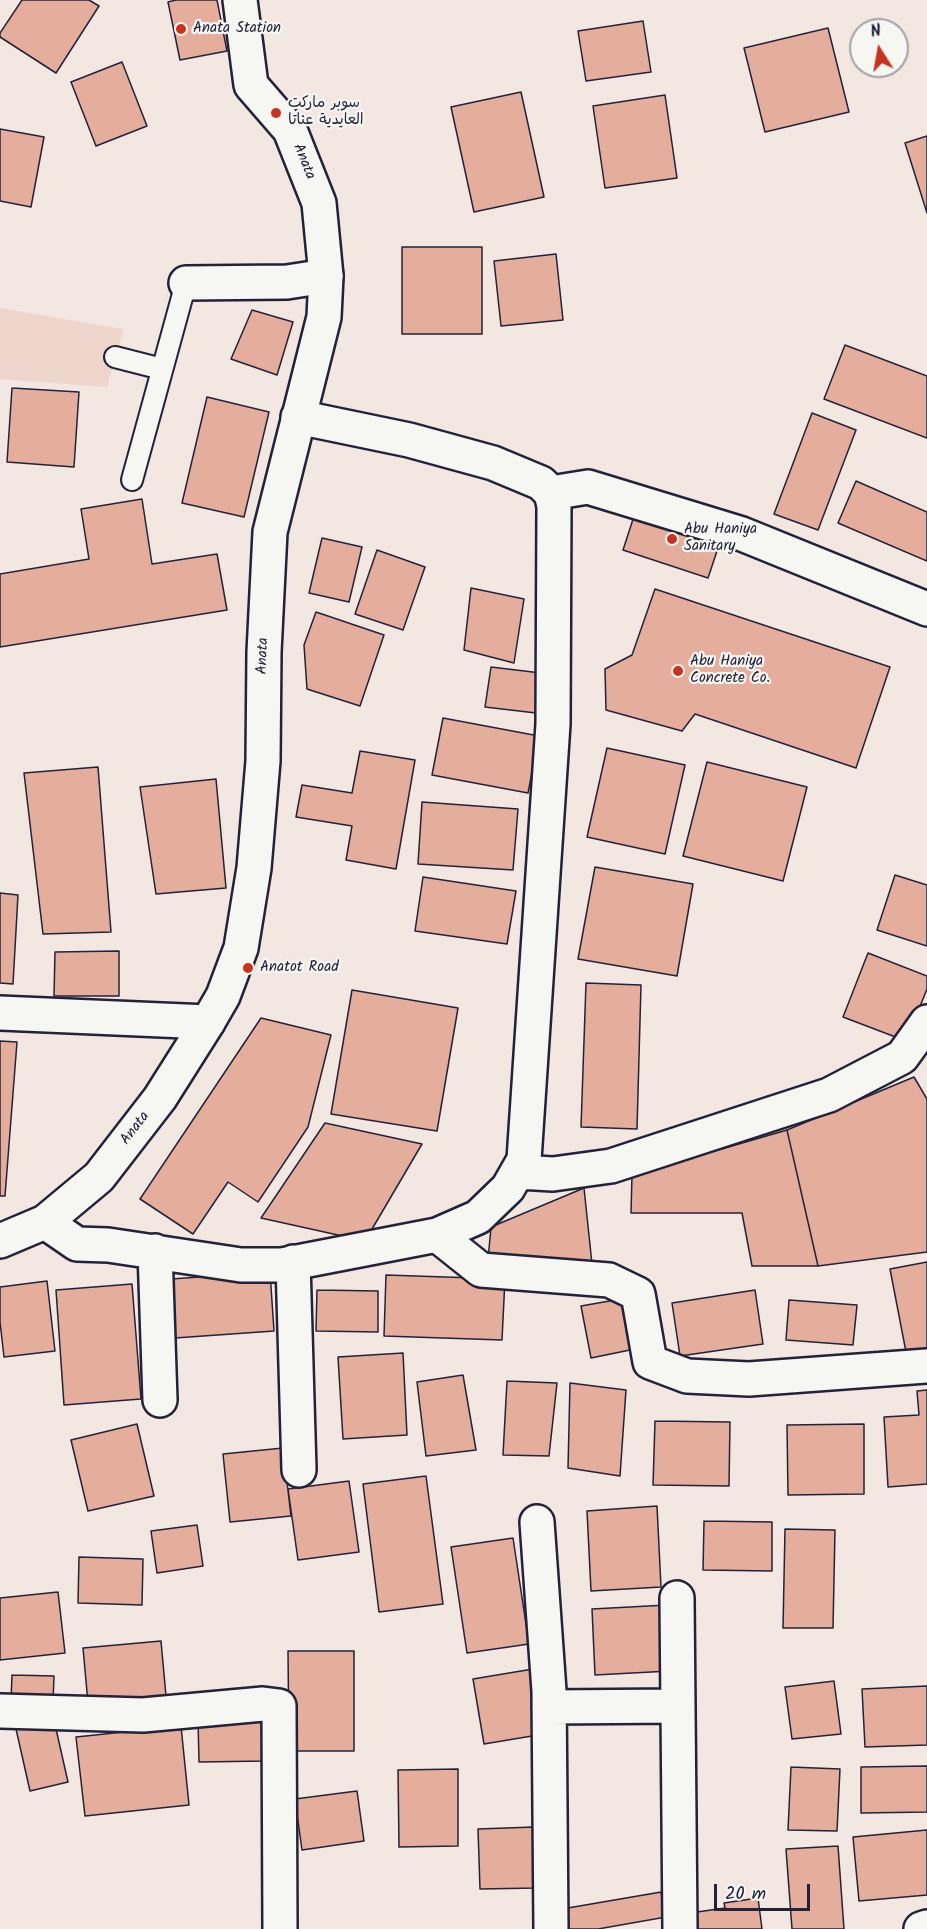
<!DOCTYPE html>
<html>
<head>
<meta charset="utf-8">
<style>
  body { margin:0 }
  #map { position:relative; width:927px; height:1929px; overflow:hidden; background:#f3e7e1; font-family:Kalam,sans-serif }
  canvas { display:block }
  .north { position:absolute; left:849px; top:18px; width:60px; height:60px; box-sizing:border-box; background:#f6f6f2; border:2px solid #a1a1a9; border-radius:50%; rotate:349deg; font-size:16px; font-weight:700; line-height:24px; text-align:center; color:#22223b }
  .north::after { content:''; display:block; margin:auto; width:21px; height:27px; background:#c8321e; clip-path:polygon(50% 0,100% 100%,50% 72%,0 100%) }
  .scale { position:absolute; left:714px; top:1884px; width:96px; height:27px; box-sizing:border-box; border:3px solid #22223b; border-top:0; padding-left:8px; font-size:18px; line-height:21px; white-space:nowrap; color:#22223b; -webkit-text-stroke:4px #f6f6f2; paint-order:stroke }
</style>
</head>
<body>
<div id="map">
<canvas width="927" height="1929"></canvas>
<div class="north">N</div>
<div class="scale">20 m</div>
</div>
<script>
const g = document.querySelector('canvas').getContext('2d');
g.lineJoin = 'round';
function fillPath(path, color) {
  g.fillStyle = color;
  g.fill(path, 'evenodd');
}
function poly(rows) {
  const path = new Path2D();
  for (const r of rows) {
    path.moveTo(r[0], r[1]);
    for (let i = 2; i < r.length; i += 2) path.lineTo(r[i], r[i + 1]);
  }
  return path;
}
function stroke(path, color, width, dash) {
  g.strokeStyle = color;
  g.lineWidth = width;
  g.lineCap = dash ? 'butt' : 'round';
  g.setLineDash(dash || []);
  g.stroke(path);
}
function drawText(font, color, halo, rows, align = 'center') {
  g.font = font + ' Kalam,"Playpen Sans Arabic",sans-serif';
  g.lineWidth = 4.5;
  g.setLineDash([]);
  g.textBaseline = 'middle';
  g.strokeStyle = halo;
  g.fillStyle = color;
  for (const [text, x, y, turn = 0] of rows) {
    g.save();
    g.translate(x, y);
    g.rotate((+turn || 0) * Math.PI / 180);
    g.textAlign = isNaN(turn) ? turn : align;
    if (halo) g.strokeText(text, 0, 0);
    g.fillText(text, 0, 0);
    g.restore();
  }
}
fillPath(poly([
  [0,308,124,329,107,387,0,379]
]), '#efd6cc');
const building = poly([
  [22,0,89,0,99,6,56,73,0,37,0,33,22,0],
  [176,0,217,0,227,51,180,60,168,2,176,0],
  [643,21,651,72,586,81,578,31,643,21],
  [828,28,849,112,765,132,744,48,828,28],
  [122,62,147,126,96,146,71,82,122,62],
  [521,92,544,197,474,212,451,107,521,92],
  [665,95,677,178,605,188,593,106,665,95],
  [0,129,44,137,31,207,0,201,0,129],
  [927,136,927,213,905,143,927,136],
  [402,247,482,247,482,334,402,334,402,247],
  [556,254,563,320,501,326,494,261,556,254],
  [252,310,293,322,277,375,231,359,252,310],
  [845,345,927,376,927,438,824,399,845,345],
  [12,388,79,392,74,467,7,462,12,388],
  [207,397,269,412,244,517,182,503,207,397],
  [812,413,856,430,818,530,774,514,812,413],
  [856,481,927,512,927,561,838,523,856,481],
  [142,499,152,564,217,554,227,610,0,647,0,574,89,559,81,509,142,499],
  [636,510,721,539,708,578,623,550,636,510],
  [322,538,362,547,349,602,309,593,322,538],
  [377,550,425,567,403,630,355,614,377,550],
  [471,588,524,599,514,663,464,650,471,588],
  [655,589,890,667,856,768,695,714,682,731,606,710,605,669,632,655,655,589],
  [316,612,384,635,360,706,307,689,304,645,316,612],
  [491,667,541,673,536,713,485,707,491,667],
  [443,718,539,736,528,793,432,775,443,718],
  [607,748,685,765,665,854,587,837,607,748],
  [360,751,415,760,396,869,346,860,352,826,296,817,302,785,352,793,360,751],
  [707,762,807,787,783,881,683,856,707,762],
  [98,767,111,932,43,934,24,773,98,767],
  [216,779,226,888,156,894,140,787,216,779],
  [422,802,518,809,513,870,418,864,422,802],
  [595,867,693,884,677,976,578,959,595,867],
  [895,875,927,885,927,946,877,930,895,875],
  [423,877,516,891,507,944,415,931,423,877],
  [0,893,18,895,13,984,0,983,0,893],
  [119,951,119,996,54,996,55,952,119,951],
  [868,953,927,976,927,989,906,1041,843,1017,868,953],
  [586,983,641,985,637,1129,581,1127,586,983],
  [352,990,458,1008,437,1131,331,1114,352,990],
  [261,1018,331,1035,308,1127,258,1202,228,1182,193,1234,140,1199,261,1018],
  [0,1041,17,1042,5,1196,0,1196,0,1041],
  [914,1077,927,1099,927,1252,818,1266,787,1130,914,1077],
  [325,1123,422,1144,365,1241,261,1218,325,1123],
  [787,1130,818,1266,752,1266,742,1213,631,1213,632,1175,787,1130],
  [584,1188,592,1264,488,1260,491,1227,584,1188],
  [927,1262,927,1348,906,1352,890,1269,927,1262],
  [270,1272,274,1331,175,1338,171,1279,270,1272],
  [386,1275,505,1279,502,1340,384,1336,386,1275],
  [47,1281,55,1351,4,1357,0,1322,0,1287,47,1281],
  [132,1284,141,1399,64,1405,56,1290,132,1284],
  [317,1290,378,1291,378,1332,316,1331,317,1290],
  [755,1290,763,1344,680,1356,672,1303,755,1290],
  [621,1299,630,1350,591,1358,581,1306,621,1299],
  [789,1300,857,1305,853,1345,786,1340,789,1300],
  [403,1353,407,1435,343,1439,338,1357,403,1353],
  [463,1375,476,1450,426,1456,417,1382,463,1375],
  [507,1381,557,1383,549,1456,503,1455,507,1381],
  [570,1383,626,1390,620,1476,568,1468,570,1383],
  [927,1390,927,1484,888,1487,884,1417,919,1415,917,1391,927,1390],
  [655,1421,730,1422,729,1486,653,1485,655,1421],
  [137,1424,154,1496,88,1511,71,1440,137,1424],
  [864,1424,864,1494,788,1495,787,1425,864,1424],
  [283,1448,291,1516,230,1522,223,1454,283,1448],
  [426,1476,443,1604,379,1612,363,1484,426,1476],
  [349,1481,359,1552,298,1560,288,1489,349,1481],
  [657,1506,661,1587,591,1591,587,1511,657,1506],
  [704,1521,772,1522,772,1571,703,1570,704,1521],
  [197,1525,203,1566,157,1573,151,1531,197,1525],
  [785,1529,835,1530,833,1628,783,1628,785,1529],
  [513,1538,529,1644,467,1653,451,1547,513,1538],
  [79,1557,143,1559,142,1605,78,1603,79,1557],
  [58,1592,65,1653,0,1660,0,1598,58,1592],
  [667,1605,670,1671,595,1675,592,1609,667,1605],
  [161,1641,166,1696,88,1703,83,1648,161,1641],
  [288,1651,354,1651,354,1751,289,1751,288,1651],
  [533,1669,544,1734,484,1744,473,1679,533,1669],
  [12,1675,54,1676,53,1702,11,1701,12,1675],
  [834,1681,841,1734,792,1739,785,1687,834,1681],
  [927,1686,927,1745,865,1747,862,1689,927,1686],
  [265,1717,266,1761,199,1762,198,1719,265,1717],
  [54,1720,68,1782,30,1791,16,1729,54,1720],
  [181,1726,189,1805,85,1816,76,1737,181,1726],
  [927,1766,927,1812,861,1813,861,1767,927,1766],
  [791,1767,840,1769,837,1831,788,1830,791,1767],
  [458,1769,458,1846,399,1847,398,1770,458,1769],
  [357,1791,364,1841,302,1850,295,1799,357,1791],
  [534,1827,536,1888,480,1889,478,1829,534,1827],
  [927,1830,927,1895,859,1901,853,1837,927,1830],
  [838,1846,844,1929,792,1929,786,1849,838,1846],
  [661,1892,666,1917,598,1929,566,1929,562,1909,661,1892],
  [758,1898,762,1929,692,1929,690,1913,725,1908,724,1903,758,1898]
]);
fillPath(building, '#e5ad9c');
stroke(building, '#22223b', 1.5);
const service = poly([
  [115,357,162,369],
  [132,480,186,283]
]);
const minor = poly([
  [186,283,287,282,326,276],
  [551,493,588,487,742,534,927,609],
  [0,1013,208,1022],
  [518,1172,553,1174,611,1166,829,1095,902,1057,927,1022],
  [45,1222,77,1244,108,1245,241,1265,282,1265,437,1235,478,1217,508,1188,524,1160,553,724,554,506,551,493,541,483,493,463,409,440,298,417],
  [437,1235,481,1270,609,1280,638,1294,650,1362,687,1376,749,1379,927,1366],
  [155,1251,160,1400],
  [293,1262,299,1470],
  [537,1522,549,1691,551,1929],
  [677,1598,680,1929],
  [549,1707,678,1706],
  [0,1711,143,1715,263,1704,279,1706,280,1929],
  [921,1929,927,1927]
]);
const tertiary = poly([
  [0,1241,45,1222,99,1177,160,1098,208,1022,223,996,241,948,254,868,263,761,264,652,270,532,324,317,326,276,319,203,290,130,251,85,240,0]
]);
stroke(service, '#22223b', 24);
stroke(minor, '#22223b', 38);
stroke(tertiary, '#22223b', 38);
stroke(service, '#f6f6f2', 20);
stroke(minor, '#f6f6f2', 33);
stroke(tertiary, '#f6f6f2', 33);
for (const [x, y, r, color] of [
  [181,29,6,"#c8321e"],
  [276,113,6,"#c8321e"],
  [672,539,6,"#c8321e"],
  [678,671,6,"#c8321e"],
  [248,968,6,"#c8321e"]
]) {
  const dot = new Path2D();
  dot.arc(x, y, r, 0, 2 * Math.PI);
  g.fillStyle = color;
  g.fill(dot);
  stroke(dot, '#f6f6f2', 2);
}
drawText('15px', '#22223b', '#f6f6f2', [
  ["Anata Station",193,29],
  ["سوبر ماركت",288,104],
  ["العايدية عناتا",288,121],
  ["Abu Haniya",684,530],
  ["Sanitary",684,547],
  ["Abu Haniya",690,662],
  ["Concrete Co.",690,679],
  ["Anatot Road",260,968]
], 'left');
drawText('15px', '#22223b', '#f6f6f2', [
  ["Anata",303,162,68],
  ["Anata",264,656,-88],
  ["Anata",136,1129,-53]
]);
</script>
</body>
</html>
